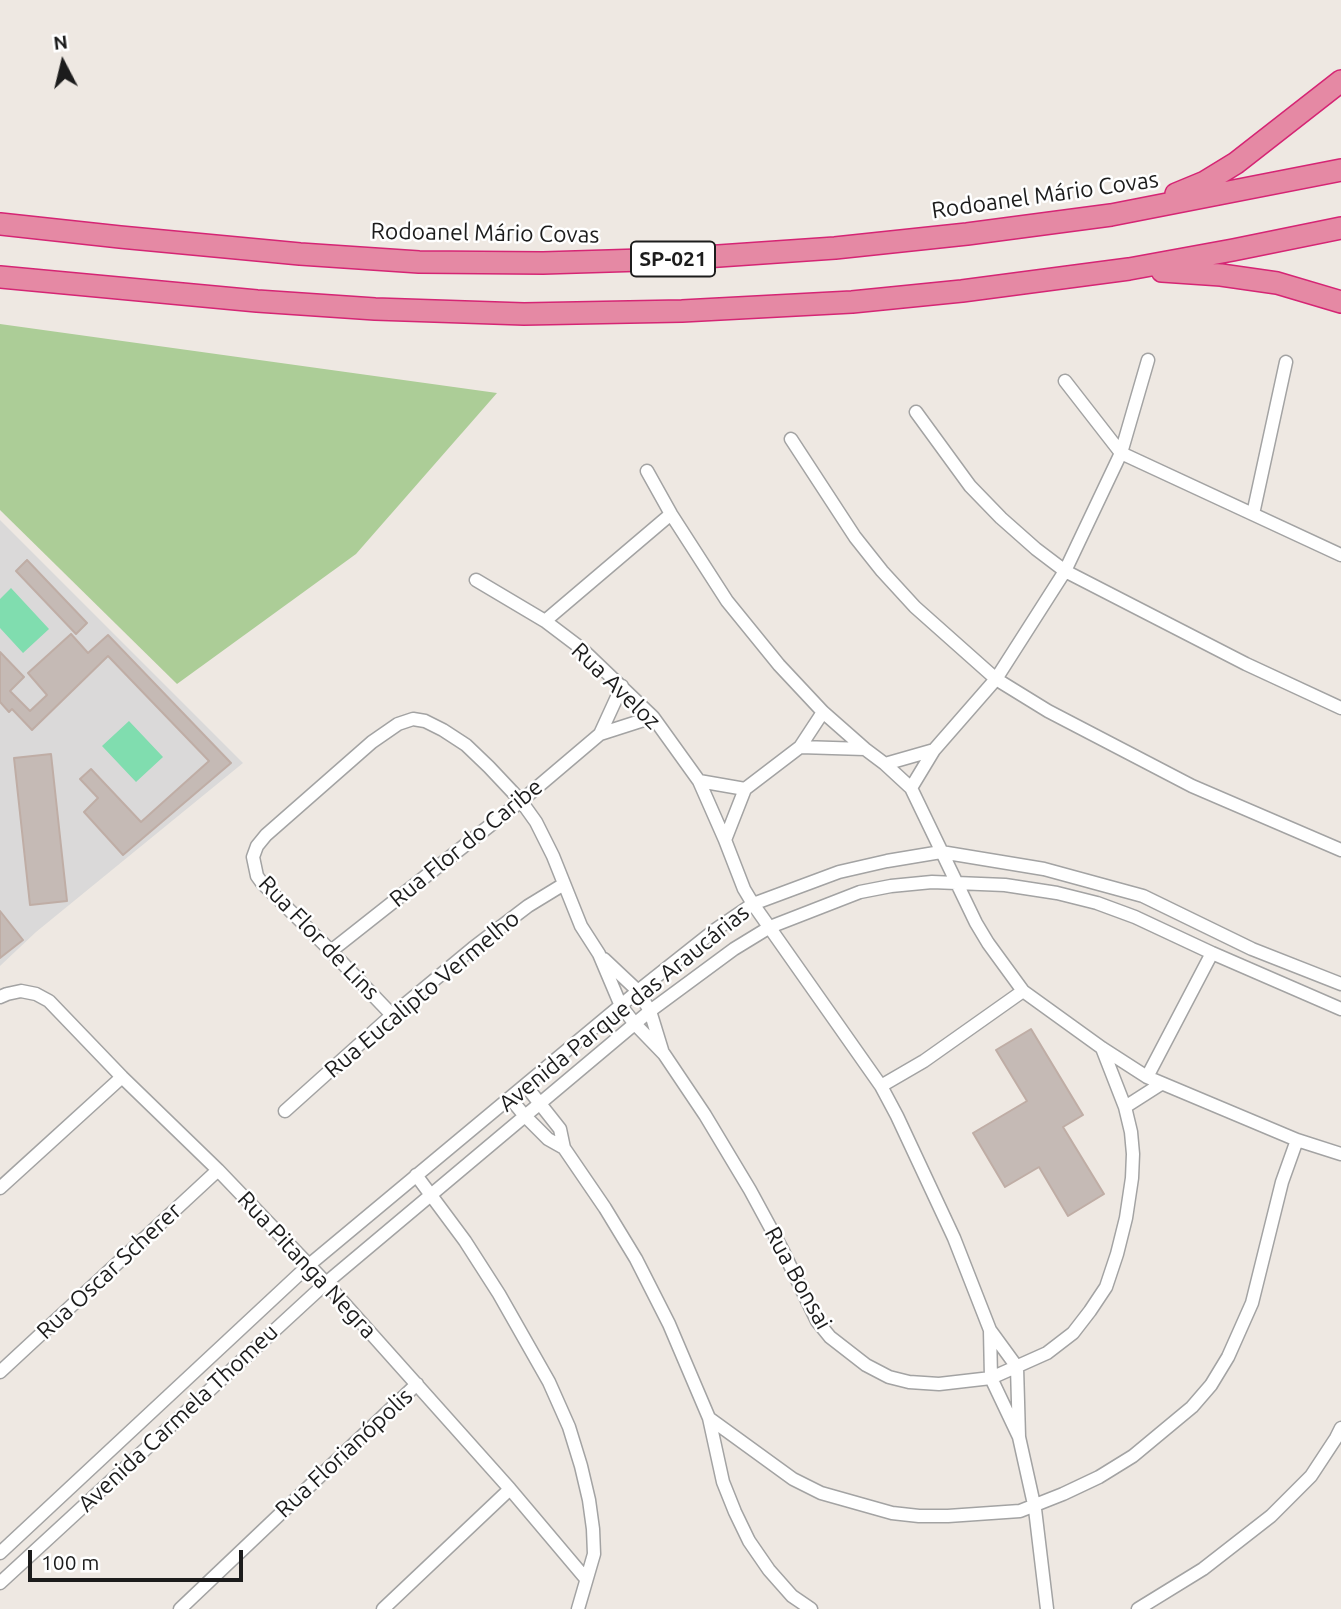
<!DOCTYPE html>
<html>
<head>
<meta charset="utf-8">
<style>
  body { margin:0 }
  #map { position:relative; width:1341px; height:1609px; overflow:hidden; background:#eee8e2; font-family:Ubuntu,sans-serif }
  canvas { display:block }
  .north { position:absolute; left:28px; top:28px; width:70px; height:70px; -webkit-text-stroke:5px #fff; paint-order:stroke; rotate:353deg; font-size:19px; font-weight:700; line-height:28px; text-align:center; color:#1c1c1c }
  .north::after { content:''; display:block; margin:auto; width:24px; height:32px; background:#1c1c1c; clip-path:polygon(50% 0,100% 100%,50% 72%,0 100%) }
  .scale { position:absolute; left:28px; top:1550px; width:215px; height:32px; box-sizing:border-box; border:4px solid #1c1c1c; border-top:0; padding-left:9px; font-size:21px; line-height:24px; white-space:nowrap; color:#1c1c1c; -webkit-text-stroke:5px #fff; paint-order:stroke }
</style>
</head>
<body>
<div id="map">
<canvas width="1341" height="1609"></canvas>
<div class="north">N</div>
<div class="scale">100 m</div>
</div>
<script>
const g = document.querySelector('canvas').getContext('2d');
g.lineJoin = 'round';
function fillPath(path, color) {
  g.fillStyle = color;
  g.fill(path, 'evenodd');
}
function poly(rows) {
  const path = new Path2D();
  for (const r of rows) {
    path.moveTo(r[0], r[1]);
    for (let i = 2; i < r.length; i += 2) path.lineTo(r[i], r[i + 1]);
  }
  return path;
}
function stroke(path, color, width, dash) {
  g.strokeStyle = color;
  g.lineWidth = width;
  g.lineCap = dash ? 'butt' : 'round';
  g.setLineDash(dash || []);
  g.stroke(path);
}
function drawText(font, color, halo, rows, align = 'center') {
  g.font = font + ' Ubuntu,sans-serif';
  g.lineWidth = 5;
  g.setLineDash([]);
  g.textBaseline = 'middle';
  g.strokeStyle = halo;
  g.fillStyle = color;
  for (const [text, x, y, turn = 0] of rows) {
    g.save();
    g.translate(x, y);
    g.rotate((+turn || 0) * Math.PI / 180);
    g.textAlign = isNaN(turn) ? turn : align;
    if (halo) g.strokeText(text, 0, 0);
    g.fillText(text, 0, 0);
    g.restore();
  }
}
fillPath(poly([
  [0,520,243,763,36,932,0,966]
]), '#dad9d9');
fillPath(poly([
  [0,324,497,393,356,554,177,684,0,510]
]), '#accd97');
fillPath(poly([
  [11,588,49,629,23,653,0,628,0,599],
  [129,721,163,757,136,782,102,746]
]), '#80ddaf');
const building = poly([
  [27,560,87,623,76,634,16,571,27,560],
  [71,634,88,653,108,635,231,763,123,855,84,812,98,798,80,779,91,769,141,822,209,761,108,656,32,730,12,709,9,712,0,702,0,652,24,677,10,691,30,711,47,695,28,673,71,634],
  [51,754,67,901,30,905,14,758,51,754],
  [0,911,23,940,0,958,0,911],
  [1031,1029,1083,1115,1063,1127,1104,1194,1068,1216,1039,1167,1005,1187,973,1133,1027,1101,996,1050,1031,1029]
]);
fillPath(building, '#c5bab5');
stroke(building, '#bfada5', 2);
const street = poly([
  [1065,381,1121,453,1341,555],
  [916,412,970,486,1001,518,1036,549,1065,571,1246,664,1341,708],
  [791,439,855,537,882,571,915,607,996,679,1048,711,1192,786,1341,850],
  [647,471,671,514,727,601,779,665,823,712,865,749,885,764,911,788,976,923,988,943,1023,991,1102,1048,1147,1077,1297,1140,1341,1154],
  [1253,514,1286,362],
  [476,580,545,621,582,649,653,717,699,781,725,840,744,889,753,904,881,1086,897,1116,954,1238,990,1330,1017,1367,1019,1437],
  [545,621,671,514],
  [600,734,622,686],
  [800,747,865,749],
  [885,764,934,750],
  [699,781,745,789],
  [911,788,934,750,996,679,1065,571,1121,453,1148,360],
  [725,840,745,789,800,747,823,712],
  [331,951,521,801,600,734,653,717],
  [604,959,638,991,650,1011,662,1050],
  [0,997,7,994,21,991,36,994,49,1001,122,1077,218,1170,326,1283,510,1489,586,1579],
  [392,1015,331,951,262,883,257,876,253,857,257,846,266,835,372,742,398,724,413,719,425,721,443,730,466,745,489,767,521,801,536,822,553,856,581,926,599,954,621,1006,635,1024,664,1054,705,1115,750,1190,782,1249,817,1321,830,1337,866,1365,889,1377,909,1382,939,1384,991,1378,1047,1353,1073,1333,1090,1311,1106,1287,1117,1254,1126,1218,1132,1178,1133,1154,1131,1132,1125,1107,1102,1048],
  [1147,1077,1212,953],
  [526,1086,560,1129,564,1148,605,1208,636,1259,669,1324,709,1418,723,1482,735,1512,749,1541,769,1570,792,1596,811,1609],
  [881,1086,924,1061,1023,991],
  [510,1098,524,1115,548,1139,564,1148],
  [1125,1107,1161,1084],
  [285,1111,392,1015,473,948,528,906,564,884],
  [416,1175,465,1241,499,1294,549,1382,569,1427,581,1466,589,1500,593,1529,594,1554,578,1609],
  [0,1188,122,1077],
  [990,1330,991,1378,1019,1437,1035,1509,1047,1609],
  [0,1372,218,1170],
  [709,1418,793,1479,821,1493,892,1513,919,1516,948,1516,1020,1511,1063,1494,1099,1477,1133,1456,1192,1407,1211,1385,1228,1357,1252,1303,1282,1182,1297,1140],
  [0,1553,309,1265,638,991,715,930,753,904,839,872,887,861,941,852,1044,869,1143,896,1252,949,1341,984],
  [0,1583,326,1283,650,1011,734,949,770,927,860,892,891,886,932,882,1005,885,1057,893,1097,903,1135,917,1212,953,1341,1009],
  [180,1609,417,1384],
  [383,1609,510,1489],
  [1138,1609,1203,1569,1271,1516,1311,1476,1336,1438,1341,1428]
]);
const highway = poly([
  [1176,194,1205,182,1236,163,1341,81],
  [0,224,120,237,300,254,419,262,543,263,675,259,835,248,967,234,1111,215,1341,170],
  [1162,271,1221,275,1277,283,1341,302],
  [0,277,257,301,375,309,524,314,682,311,852,302,962,291,1129,269,1233,250,1341,228]
]);
stroke(street, '#a3a3a3', 15);
stroke(highway, '#d52574', 24);
stroke(street, '#fff', 12);
stroke(highway, '#e589a4', 21);
for (const [x, y, w] of [
  [673,259,84]
]) {
  const box = new Path2D();
  box.roundRect(x - w / 2, y - 17.5, w, 35, 5);
  g.fillStyle = '#fff';
  g.fill(box);
  stroke(box, '#1c1c1c', 2);
}
drawText('bold 21px', '#1c1c1c', null, [
  ["SP-021",673,259]
]);
drawText('23px', '#1c1c1c', '#fff', [
  ["Rodoanel Mário Covas",1045,195,-8],
  ["Rodoanel Mário Covas",485,233,1],
  ["Rua Aveloz",616,686,44],
  ["Rua Flor do Caribe",466,843,-39],
  ["Rua Flor de Lins",319,938,46],
  ["Rua Eucalipto Vermelho",422,994,-40],
  ["Avenida Parque das Araucárias",624,1008,-39],
  ["Rua Pitanga Negra",307,1265,47],
  ["Rua Oscar Scherer",109,1271,-43],
  ["Rua Bonsai",798,1278,61],
  ["Avenida Carmela Thomeu",178,1418,-43],
  ["Rua Florianópolis",344,1453,-43]
]);
</script>
</body>
</html>
